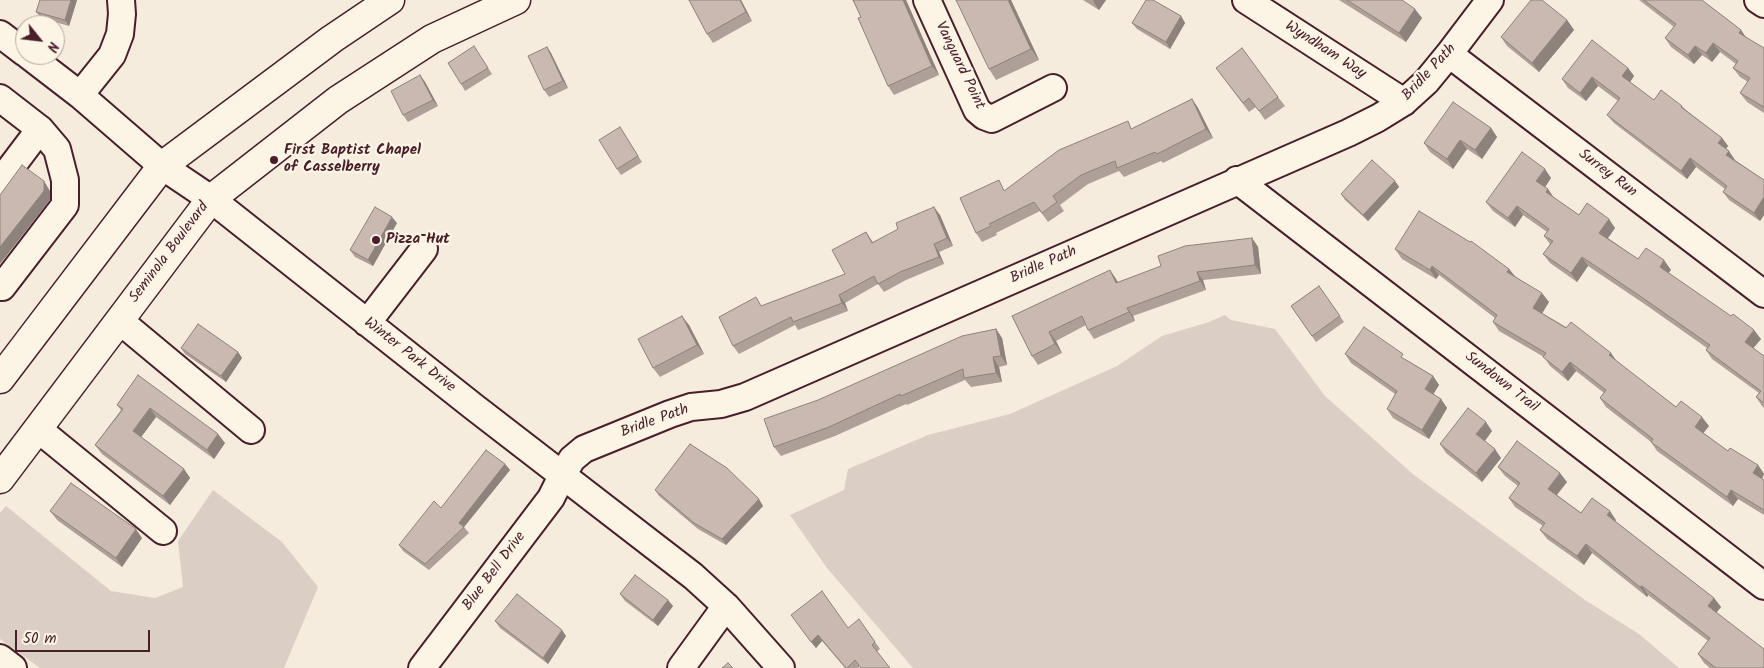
<!DOCTYPE html>
<html>
<head>
<meta charset="utf-8">
<style>
  body { margin:0 }
  #map { position:relative; width:1764px; height:668px; overflow:hidden; background:#f5ecde; font-family:Kalam,sans-serif }
  canvas { display:block }
  .north { position:absolute; left:15px; top:15px; width:50px; height:50px; box-sizing:border-box; background:#fcf5e5; border:1px solid #b59f9b; border-radius:50%; rotate:119deg; font-size:14px; font-weight:700; line-height:20px; text-align:center; color:#4a1f2b }
  .north::after { content:''; display:block; margin:auto; width:18px; height:22px; background:#4a1f2b; clip-path:polygon(50% 0,100% 100%,50% 72%,0 100%) }
  .scale { position:absolute; left:15px; top:630px; width:135px; height:22px; box-sizing:border-box; border:2px solid #4a1f2b; border-top:0; padding-left:6px; font-size:15px; line-height:18px; white-space:nowrap; color:#4a1f2b; -webkit-text-stroke:4px #fcf5e5; paint-order:stroke }
</style>
</head>
<body>
<div id="map">
<canvas width="1764" height="668"></canvas>
<div class="north">N</div>
<div class="scale">50 m</div>
</div>
<script>
const g = document.querySelector('canvas').getContext('2d');
g.lineJoin = 'round';
function fillPath(path, color) {
  g.fillStyle = color;
  g.fill(path, 'evenodd');
}
function poly(rows) {
  const path = new Path2D();
  for (const r of rows) {
    path.moveTo(r[0], r[1]);
    for (let i = 2; i < r.length; i += 2) path.lineTo(r[i], r[i + 1]);
  }
  return path;
}
function stroke(path, color, width, dash) {
  g.strokeStyle = color;
  g.lineWidth = width;
  g.lineCap = dash ? 'butt' : 'round';
  g.setLineDash(dash || []);
  g.stroke(path);
}
function drawText(font, color, halo, rows, align = 'center') {
  g.font = font + ' Kalam,sans-serif';
  g.lineWidth = 4.5;
  g.setLineDash([]);
  g.textBaseline = 'middle';
  g.strokeStyle = halo;
  g.fillStyle = color;
  for (const [text, x, y, turn = 0] of rows) {
    g.save();
    g.translate(x, y);
    g.rotate((+turn || 0) * Math.PI / 180);
    g.textAlign = isNaN(turn) ? turn : align;
    if (halo) g.strokeText(text, 0, 0);
    g.fillText(text, 0, 0);
    g.restore();
  }
}
fillPath(poly([
  [1225,315,1231,320,1275,329,1325,396,1414,475,1585,600,1639,634,1679,668,913,668,827,568,790,515,844,490,848,469,928,435,1010,414,1117,366,1162,336,1209,322],
  [213,490,282,542,318,587,284,668,40,668,0,639,0,513,6,506,111,591,155,598,183,587,178,541]
]), '#dbcec4');
const minor = poly([
  [927,0,977,110,984,116,992,119,1053,88],
  [1246,0,1404,102],
  [1758,0,1764,4],
  [0,34,25,53],
  [1449,54,1764,294],
  [28,55,80,95,162,166,211,199,474,407,693,576,726,606,781,668],
  [80,95,112,55,120,34,122,14,121,0],
  [0,98,40,129],
  [1237,180,1764,586],
  [0,182,40,129,57,149,65,180,65,205,2,287,0,287],
  [120,321,251,430],
  [367,323,424,249],
  [38,429,163,531],
  [0,658,13,668],
  [422,668,551,498,563,474,572,459,584,449,670,414,691,407,721,404,745,397,1348,133,1378,118,1404,102,1426,82,1449,54,1490,0],
  [681,668,726,606]
]);
const major = poly([
  [0,379,162,166,332,39,390,0],
  [0,479,211,199,338,100,432,39,516,0]
]);
stroke(minor, '#4a1f2b', 30);
stroke(major, '#4a1f2b', 31);
stroke(minor, '#fcf5e5', 26);
stroke(major, '#fcf5e5', 28);
fillPath(poly([
  [40,0,77,0,69,26,41,18,36,12],
  [689,0,741,0,752,21,713,43,707,34],
  [853,0,906,0,939,75,894,95,888,86,861,17],
  [1011,0,1039,60,996,80,989,69],
  [1083,0,1106,0,1099,10],
  [1339,0,1402,0,1422,18,1406,42],
  [1639,0,1702,0,1741,30,1746,38,1764,48,1764,113,1747,102,1740,93,1748,82,1740,77,1733,68,1736,64,1720,52,1712,62,1702,55,1694,64,1671,47,1665,38,1674,27],
  [1181,16,1185,23,1170,49,1137,29,1132,23],
  [1567,20,1574,30,1539,72,1507,46,1501,37],
  [474,46,492,74,465,91,461,84],
  [547,47,551,53,568,88,549,97,544,90],
  [1216,68,1278,97,1285,106,1265,120,1256,107,1249,112],
  [1628,68,1634,76,1630,82,1654,100,1682,106,1686,110,1722,138,1728,146,1726,149,1735,160,1764,180,1764,215,1760,221,1729,200,1723,192,1725,189,1696,167,1687,179,1614,123,1607,115,1618,101,1598,86,1586,101,1568,88,1562,79],
  [420,75,425,82,438,106,408,122,403,115],
  [1192,99,1198,108,1213,138,1163,163,1161,161,1124,177,1119,171,1088,184,1060,205,1064,211,1048,222,1040,211,996,233,997,235,982,242,976,233,1005,190,1133,129],
  [620,127,642,162,621,175,617,169],
  [1491,128,1497,137,1482,159,1467,149,1453,169,1430,152,1424,143],
  [1551,178,1545,187,1548,189,1553,197,1579,215,1615,228,1608,238,1638,259,1671,270,1668,273,1761,339,1753,348,1764,356,1764,408,1762,406,1756,397,1759,393,1712,359,1706,350,1707,348,1646,305,1588,266,1577,282,1550,263,1543,254,1550,244,1544,236,1547,232,1523,215,1515,227,1493,211,1486,202],
  [1395,181,1399,187,1368,221,1345,200,1341,194],
  [940,215,953,246,939,252,944,264,906,280,884,292,878,284,845,303,848,311,798,330,795,325,739,354,733,346,762,306,845,274,866,232,873,242],
  [397,223,373,266,355,257,350,250],
  [1252,238,1258,247,1261,274,1203,280,1206,290,1133,316,1135,321,1094,339,1088,330,1086,325,1056,341,1062,353,1038,365,1032,356,1012,316,1110,270,1118,282],
  [1395,249,1509,269,1515,276,1549,302,1542,313,1611,353,1617,362,1676,407,1709,426,1703,433,1728,451,1758,465,1764,474,1762,479,1764,480,1764,515,1738,499,1733,506,1657,451,1651,442,1606,407,1600,398,1604,393,1576,371,1568,381,1550,366,1544,357,1499,331,1493,322,1495,318,1439,275,1436,279,1402,259],
  [1319,286,1344,322,1316,342,1291,306],
  [689,325,704,354,660,377,653,368],
  [996,329,1002,338,1007,365,999,367,1002,382,971,387,965,380,907,405,906,404,835,436,781,456,774,447,818,400],
  [181,348,238,352,242,358,226,382,185,354],
  [1345,354,1407,360,1433,376,1439,385,1433,394,1441,399,1447,408,1429,439,1393,418,1387,409,1395,394,1351,363],
  [138,375,225,443,214,459,156,417,141,437,184,469,190,478,170,505,102,454,95,445,121,410,117,405],
  [1492,431,1485,441,1501,458,1482,482,1446,453,1440,444],
  [505,464,510,470,464,527,469,533,429,570,403,551,399,545,441,508],
  [1498,467,1567,482,1557,495,1581,513,1616,520,1615,521,1714,598,1721,607,1716,613,1764,668,1710,668,1704,663,1698,654,1708,641,1648,595,1647,597,1592,553,1584,565,1547,539,1540,530,1543,526,1515,507,1509,498,1518,486,1505,476],
  [655,490,763,506,726,545,698,529,659,496],
  [50,511,142,538,122,567,57,520],
  [620,594,673,606,658,626,625,601],
  [791,615,848,628,859,619,880,649,858,668,845,668,822,641,816,648],
  [495,621,566,636,548,664,500,628]
]), '#ae9f98');
fillPath(poly([
  [71,0,77,0,69,26,65,20],
  [740,0,741,0,752,21,746,12],
  [903,0,906,0,939,75,932,66],
  [1008,0,1011,0,1039,60,1031,49],
  [1094,0,1106,0,1099,10,1093,1],
  [1415,9,1422,18,1406,42,1399,33],
  [1181,16,1185,23,1170,49,1166,42],
  [1567,20,1574,30,1539,72,1532,63],
  [1741,30,1747,39,1739,33],
  [1713,43,1720,52,1712,62,1706,53],
  [1695,46,1702,55,1694,64,1688,55],
  [547,47,551,53,568,88,563,81],
  [1628,68,1634,76,1628,85,1622,76],
  [420,75,425,82,438,106,433,100],
  [1592,77,1598,86,1586,101,1580,93],
  [1192,99,1198,108,1213,138,1206,129],
  [1491,128,1497,137,1482,159,1475,150],
  [1722,138,1728,146,1724,151,1718,143],
  [1460,140,1467,149,1453,169,1447,159],
  [1729,151,1735,160,1732,163,1726,155],
  [1690,158,1696,167,1687,179,1681,171],
  [1545,169,1551,178,1543,190,1536,181],
  [44,181,50,191,50,200,0,264,0,247],
  [1395,181,1399,187,1368,221,1363,215],
  [1548,189,1554,198,1546,192],
  [1764,197,1764,215,1760,221,1754,213],
  [1517,206,1523,215,1515,227,1508,218],
  [934,207,940,215,953,246,947,238],
  [392,217,397,223,373,266,368,260],
  [1609,219,1615,228,1605,242,1599,233],
  [1252,238,1258,247,1261,274,1255,265],
  [934,244,939,252,944,264,939,257],
  [1582,257,1588,266,1577,282,1571,273],
  [1664,260,1671,270,1666,276,1660,267],
  [1432,266,1439,275,1436,279,1430,270],
  [1509,269,1516,278,1507,272],
  [1110,270,1116,279,1122,291,1116,283],
  [1197,272,1203,280,1206,290,1200,281],
  [1542,293,1549,302,1540,317,1533,308],
  [839,295,845,303,848,311,842,303],
  [1127,308,1133,316,1135,321,1129,312],
  [682,316,689,325,704,354,697,345],
  [996,329,1002,338,1007,365,1001,356],
  [1754,330,1761,339,1751,351,1745,342],
  [1049,332,1056,341,1062,353,1055,344],
  [238,352,242,358,226,382,221,376],
  [1611,353,1617,362,1609,355],
  [993,357,999,367,1002,382,996,373],
  [1570,362,1576,371,1568,381,1562,372],
  [1433,376,1439,385,1431,398,1425,389],
  [1441,399,1447,408,1429,439,1422,430],
  [150,408,156,417,139,440,133,431],
  [1702,417,1709,426,1701,436,1695,427],
  [1486,422,1492,431,1483,443,1476,434],
  [218,434,225,443,214,459,207,450],
  [1495,449,1501,458,1482,482,1476,473],
  [505,464,510,470,464,527,459,523],
  [1758,465,1764,474,1760,482,1753,473],
  [184,469,190,478,170,505,163,496],
  [1560,473,1567,482,1554,498,1548,489],
  [1731,490,1738,499,1733,506,1727,497],
  [759,499,763,506,726,545,722,539],
  [1610,511,1616,520,1613,524,1607,515],
  [136,529,142,538,122,567,116,558],
  [1586,544,1592,553,1584,565,1577,556],
  [1642,586,1648,595,1647,597,1640,587],
  [1714,598,1721,607,1714,615,1708,606],
  [668,600,673,606,658,626,653,620],
  [562,630,566,636,548,664,543,658],
  [818,635,822,641,816,648,811,642]
]), '#8d827c');
const building = poly([
  [40,0,71,0,65,20,36,12,40,0],
  [689,0,740,0,746,12,707,34,689,0],
  [853,0,903,0,932,66,888,86,858,18,861,17,853,0],
  [956,0,1008,0,1031,49,989,69,956,0],
  [1146,0,1153,0,1181,16,1166,42,1132,23,1146,0],
  [1347,0,1402,0,1415,9,1399,33,1347,0],
  [1531,0,1542,0,1567,20,1532,63,1501,37,1531,0],
  [1644,0,1702,0,1741,30,1739,33,1764,48,1764,107,1740,93,1750,78,1733,68,1738,61,1713,43,1706,53,1695,46,1688,55,1665,38,1676,24,1644,0],
  [1592,40,1628,68,1622,76,1654,100,1661,90,1682,106,1681,107,1722,138,1718,143,1729,151,1726,155,1764,180,1764,197,1754,213,1723,192,1727,186,1690,158,1681,171,1607,115,1620,98,1592,77,1580,93,1562,79,1592,40],
  [474,46,488,68,461,84,448,63,474,46],
  [547,47,563,81,544,90,528,56,547,47],
  [1242,48,1278,97,1259,111,1249,98,1243,103,1216,68,1242,48],
  [420,75,433,100,403,115,391,91,420,75],
  [1192,99,1206,129,1157,154,1155,152,1117,168,1115,161,1081,175,1053,196,1057,202,1042,213,1034,202,989,224,991,226,976,233,960,198,999,180,1004,191,1059,150,1128,121,1131,129,1192,99],
  [1453,102,1491,128,1475,150,1460,140,1447,159,1424,143,1453,102],
  [620,127,638,156,617,169,599,140,620,127],
  [1522,152,1545,169,1536,181,1548,189,1546,192,1579,215,1587,203,1609,219,1599,233,1638,259,1646,248,1664,260,1660,267,1731,316,1733,314,1754,330,1745,342,1764,356,1764,403,1756,397,1761,391,1706,350,1710,345,1640,296,1582,257,1571,273,1543,254,1553,241,1544,236,1549,229,1517,206,1508,218,1486,202,1522,152],
  [1372,160,1395,181,1363,215,1341,194,1372,160],
  [22,165,44,181,44,191,0,247,0,195,22,165],
  [375,207,392,217,368,260,350,250,375,207],
  [934,207,947,238,934,244,939,257,900,272,878,284,874,276,839,295,842,303,793,322,791,317,733,346,719,317,756,297,761,306,845,274,832,250,866,232,872,243,898,229,896,223,934,207],
  [1419,211,1470,242,1471,241,1509,269,1507,272,1542,293,1533,308,1566,328,1571,322,1611,353,1609,355,1676,407,1681,401,1702,417,1695,427,1728,451,1730,448,1758,465,1753,473,1764,480,1764,510,1731,490,1727,497,1651,442,1653,439,1600,398,1606,390,1570,362,1562,372,1543,357,1546,353,1493,322,1497,315,1432,266,1430,270,1395,249,1419,211],
  [1252,238,1255,265,1197,272,1200,281,1127,308,1129,312,1088,330,1082,316,1049,332,1055,344,1032,356,1012,316,1110,270,1116,283,1161,266,1158,256,1185,246,1252,238],
  [1319,286,1340,316,1312,336,1291,306,1319,286],
  [682,316,697,345,653,368,638,339,682,316],
  [198,324,238,352,221,376,181,348,198,324],
  [1364,327,1403,354,1401,357,1433,376,1425,389,1441,399,1422,430,1387,409,1397,391,1345,354,1364,327],
  [996,329,1001,356,993,357,996,373,964,378,963,369,901,396,900,394,829,427,774,447,764,419,818,400,962,336,996,329],
  [138,375,218,434,207,450,150,408,133,431,184,469,163,496,95,445,123,409,117,405,138,375],
  [1468,408,1486,422,1476,434,1495,449,1476,473,1440,444,1468,408],
  [1517,441,1560,473,1548,489,1581,513,1592,498,1610,511,1607,515,1714,598,1708,606,1764,649,1764,668,1716,668,1698,654,1710,638,1642,586,1640,587,1586,544,1577,556,1540,530,1545,523,1509,498,1520,483,1498,467,1517,441],
  [690,444,727,468,759,499,722,539,694,523,655,490,690,444],
  [486,450,505,464,459,523,464,527,425,564,399,545,434,501,441,508,486,450],
  [71,483,136,529,116,558,50,511,71,483],
  [635,575,668,600,653,620,620,594,635,575],
  [822,591,848,628,859,619,875,642,872,645,890,668,861,668,855,660,847,668,846,668,818,635,811,642,791,615,822,591],
  [517,594,562,630,543,658,495,621,517,594],
  [728,663,733,668,722,668,728,663]
]);
fillPath(building, '#cab9b1');
stroke(building, '#8d827c', 1);
for (const [x, y, r, color] of [
  [274,160,5,"#4a1f2b"],
  [376,240,5,"#4a1f2b"]
]) {
  const dot = new Path2D();
  dot.arc(x, y, r, 0, 2 * Math.PI);
  g.fillStyle = color;
  g.fill(dot);
  stroke(dot, '#fcf5e5', 2);
}
drawText('15px', '#4a1f2b', '#fcf5e5', [
  ["Wyndham Way",1325,51,33],
  ["Vanguard Point",959,66,64],
  ["Bridle Path",1430,73,-47],
  ["Surrey Run",1607,174,37],
  ["Seminola Boulevard",170,253,-53],
  ["Bridle Path",1044,266,-24],
  ["Winter Park Drive",409,356,38],
  ["Sundown Trail",1501,383,38],
  ["Bridle Path",655,422,-20],
  ["Blue Bell Drive",495,572,-53]
]);
drawText('bold 15px', '#4a1f2b', '#fcf5e5', [
  ["First Baptist Chapel",284,151],
  ["of Casselberry",284,168],
  ["Pizza Hut",386,240]
], 'left');
</script>
</body>
</html>
